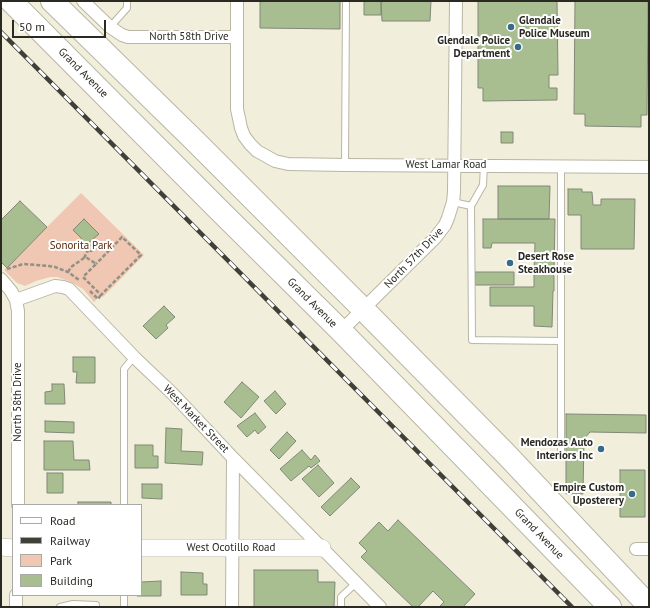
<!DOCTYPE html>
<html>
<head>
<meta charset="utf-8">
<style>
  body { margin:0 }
  #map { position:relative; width:650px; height:608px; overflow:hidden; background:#f1efdc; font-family:"PT Sans",sans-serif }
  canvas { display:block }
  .frame { position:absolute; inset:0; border:2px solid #2a2922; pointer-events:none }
  .legend { position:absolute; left:12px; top:504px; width:130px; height:92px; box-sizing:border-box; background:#fff; border:1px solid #aaa9a7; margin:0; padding:5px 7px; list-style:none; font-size:12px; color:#2a2922 }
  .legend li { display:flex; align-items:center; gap:8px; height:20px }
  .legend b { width:20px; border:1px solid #aaa9a7 }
  .scale { position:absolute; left:12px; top:20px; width:94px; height:18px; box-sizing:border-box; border:2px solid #2a2922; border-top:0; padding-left:5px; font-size:12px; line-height:14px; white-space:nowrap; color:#2a2922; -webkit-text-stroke:3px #fff; paint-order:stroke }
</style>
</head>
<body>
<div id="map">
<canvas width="650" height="608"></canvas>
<div class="frame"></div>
<ul class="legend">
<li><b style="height:5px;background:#fff"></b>Road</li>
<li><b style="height:5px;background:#414038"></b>Railway</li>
<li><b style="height:11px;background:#f0c7b2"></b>Park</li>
<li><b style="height:11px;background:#a9be90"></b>Building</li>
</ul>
<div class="scale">50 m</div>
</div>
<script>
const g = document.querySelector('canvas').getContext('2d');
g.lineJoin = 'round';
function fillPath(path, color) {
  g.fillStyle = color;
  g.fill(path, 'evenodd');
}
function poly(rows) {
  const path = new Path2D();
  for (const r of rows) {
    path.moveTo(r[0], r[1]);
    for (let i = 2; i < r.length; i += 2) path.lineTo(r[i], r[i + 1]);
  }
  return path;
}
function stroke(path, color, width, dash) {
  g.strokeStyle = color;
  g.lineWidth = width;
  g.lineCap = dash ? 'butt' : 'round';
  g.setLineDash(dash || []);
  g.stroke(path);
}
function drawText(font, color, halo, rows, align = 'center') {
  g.font = font + ' "PT Sans",sans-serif';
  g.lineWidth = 4;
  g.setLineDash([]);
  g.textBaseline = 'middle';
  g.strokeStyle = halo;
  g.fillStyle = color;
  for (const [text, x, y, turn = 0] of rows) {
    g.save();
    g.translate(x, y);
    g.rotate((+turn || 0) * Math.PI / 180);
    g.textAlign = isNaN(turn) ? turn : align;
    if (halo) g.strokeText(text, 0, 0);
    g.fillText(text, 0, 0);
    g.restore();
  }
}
fillPath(poly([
  [81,193,144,255,103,297,101,295,94,302,83,289,69,281,57,277,50,277,36,281,25,286,17,283,4,270]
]), '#f0c7b2');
const building = poly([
  [260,1,340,1,340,29,260,28,260,1],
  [364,1,381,1,381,15,364,15,364,1],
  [381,1,431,1,430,21,382,21,381,1],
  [478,1,557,1,558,75,549,75,549,88,557,88,557,100,483,101,483,88,478,88,478,1],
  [575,1,648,1,647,115,641,115,641,127,585,126,585,114,574,114,575,1],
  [501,132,513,132,513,143,501,143,501,132],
  [498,186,550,186,549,219,498,219,498,186],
  [568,189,582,189,582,192,592,192,593,205,601,205,601,199,635,199,634,249,581,249,581,215,568,215,568,189],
  [20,201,47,227,7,268,1,262,1,220,20,201],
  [84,219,99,234,87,244,73,230,84,219],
  [483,219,555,219,554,272,553,272,553,275,554,276,554,291,553,291,552,327,534,326,534,306,490,306,490,287,534,287,534,275,535,275,534,271,535,243,492,243,491,248,483,248,483,219],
  [475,272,514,272,514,285,475,285,475,272],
  [164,306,175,317,166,325,168,328,156,339,143,326,164,306],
  [73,357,95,357,95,383,76,383,77,372,73,372,73,357],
  [242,382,259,397,241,418,224,402,242,382],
  [52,384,64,384,65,404,45,404,45,392,52,391,52,384],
  [275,391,286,404,276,414,264,401,275,391],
  [255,413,266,427,258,434,255,430,247,437,237,426,255,413],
  [566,414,646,415,646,433,590,432,584,439,583,494,566,494,566,414],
  [45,421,74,422,74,433,45,432,45,421],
  [166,428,182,429,181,451,203,452,202,465,165,463,166,428],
  [287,432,296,441,279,459,270,450,287,432],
  [44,441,73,441,74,460,89,460,90,470,44,470,44,441],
  [135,445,153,445,153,456,158,456,158,468,135,468,135,445],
  [302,450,311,460,315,455,320,461,311,468,309,466,291,481,280,469,302,450],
  [318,465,334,483,319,497,302,479,318,465],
  [620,470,645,470,645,517,620,517,620,470],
  [47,473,63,473,63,493,47,493,47,473],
  [351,478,360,487,330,516,321,507,351,478],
  [142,484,162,484,162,499,142,498,142,484],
  [78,502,111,502,111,505,78,505,78,502],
  [398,520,475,594,463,607,439,607,444,602,433,591,418,607,413,607,361,557,367,551,359,543,379,522,388,531,398,520],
  [254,570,318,570,318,582,335,582,334,607,254,607,254,570],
  [181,572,203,573,203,584,207,584,207,595,181,595,181,572],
  [161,581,161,596,137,596,137,595,141,595,141,582,161,581]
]);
fillPath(building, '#a9be90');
stroke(building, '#808877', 1);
const lane = poly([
  [110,27,127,8,127,1],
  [345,165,346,1],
  [484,165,483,185,471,206,472,340,561,341],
  [453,202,471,206],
  [561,454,561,166],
  [124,505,124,369,134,357],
  [60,607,73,604,96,605],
  [124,607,124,595],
  [341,607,341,597,356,583]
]);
const street = poly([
  [83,1,110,27,122,35,128,37,237,37],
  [237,1,237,109,241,128,244,136,250,144,257,151,275,161,288,164,345,165,649,167],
  [1,279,11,291,16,300,18,311,18,505],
  [16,300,55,286,63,287,69,289,134,357,173,394,233,458,380,607],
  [341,331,435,238,445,225,448,218,453,202,454,192,456,1],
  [636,549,649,549],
  [16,607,16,595],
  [232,607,233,458]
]);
const secondary = poly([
  [1,547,13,548],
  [141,548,322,548]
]);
const highway = poly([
  [11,1,217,208,341,331,610,607],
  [52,1,195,141,363,309,506,454,649,606]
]);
stroke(lane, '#b9b6a4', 8);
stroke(street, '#b9b6a4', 14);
stroke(secondary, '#b9b6a4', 18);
stroke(highway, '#b9b6a4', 24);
stroke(poly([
  [84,258,87,252,90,249,91,251,97,247,93,242,88,247,90,249],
  [7,269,17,266,23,264,49,266,55,267,68,272,79,280],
  [68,272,71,267,84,258,87,258,95,263,96,264,83,277,101,295,141,255,122,237,96,264],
  [90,291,98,299,101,295]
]), '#939184', 2.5, [4, 2]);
stroke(lane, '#fff', 6);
stroke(street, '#fff', 12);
stroke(secondary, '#fff', 17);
stroke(highway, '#fff', 22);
const rail = poly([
  [1,32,572,607]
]);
stroke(rail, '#414038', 4.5);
stroke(rail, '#fff', 3, [9]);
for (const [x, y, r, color] of [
  [511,27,4,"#376c88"],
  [518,47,4,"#376c88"],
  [510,263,4,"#376c88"],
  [601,449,4,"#376c88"],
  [632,494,4,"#376c88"]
]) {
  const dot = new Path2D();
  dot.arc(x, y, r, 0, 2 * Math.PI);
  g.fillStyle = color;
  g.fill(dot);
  stroke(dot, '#fff', 1.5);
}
drawText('bold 11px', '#2a2922', '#fff', [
  ["Glendale",519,21,"left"],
  ["Police Museum",519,34,"left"],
  ["Glendale Police",510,41],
  ["Department",510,54],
  ["Desert Rose",518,257,"left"],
  ["Steakhouse",518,270,"left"],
  ["Mendozas Auto",593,443],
  ["Interiors Inc",593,456],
  ["Empire Custom",624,488],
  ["Uposterery",624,501]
], 'right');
drawText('11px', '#2a2922', '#fff', [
  ["North 58th Drive",189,37],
  ["Grand Avenue",83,73,45],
  ["West Lamar Road",446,165],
  ["North 57th Drive",414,258,-46],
  ["Grand Avenue",312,303,45],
  ["North 58th Drive",18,402,-90],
  ["West Market Street",196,419,46],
  ["Grand Avenue",539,534,46],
  ["West Ocotillo Road",231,548]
]);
drawText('11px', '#57290e', '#fff', [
  ["Sonorita Park",81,246]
]);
</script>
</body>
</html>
